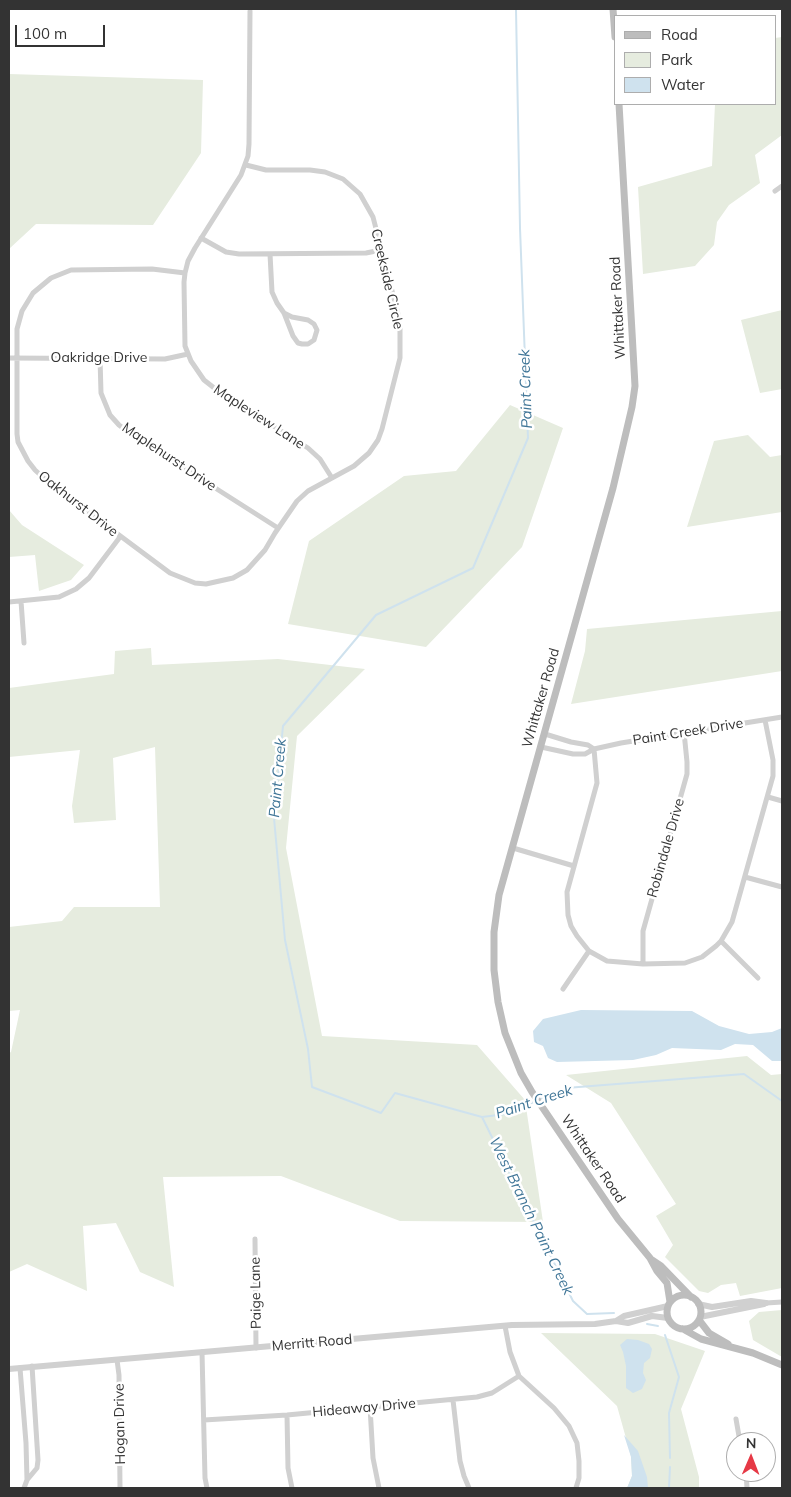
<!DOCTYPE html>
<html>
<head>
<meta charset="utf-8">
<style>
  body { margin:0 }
  #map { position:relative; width:791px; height:1497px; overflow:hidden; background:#fff; font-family:Mulish,sans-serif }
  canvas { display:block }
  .frame { position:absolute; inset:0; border:10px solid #333; pointer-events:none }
  .legend { position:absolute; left:614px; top:15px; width:162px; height:90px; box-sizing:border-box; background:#fff; border:1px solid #adadad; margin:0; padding:6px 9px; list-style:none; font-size:15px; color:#333 }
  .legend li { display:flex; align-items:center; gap:10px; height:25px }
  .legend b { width:25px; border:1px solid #adadad }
  .north { position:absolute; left:726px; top:1432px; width:50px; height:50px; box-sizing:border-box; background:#fff; border:1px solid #adadad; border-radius:50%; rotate:1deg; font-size:14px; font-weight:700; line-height:20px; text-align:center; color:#333 }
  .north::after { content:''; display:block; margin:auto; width:18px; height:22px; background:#e63946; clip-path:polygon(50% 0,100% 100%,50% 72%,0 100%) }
  .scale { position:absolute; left:15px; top:25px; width:90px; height:22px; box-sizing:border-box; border:2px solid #333; border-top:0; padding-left:6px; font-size:15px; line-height:18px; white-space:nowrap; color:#333; -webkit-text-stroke:4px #fff; paint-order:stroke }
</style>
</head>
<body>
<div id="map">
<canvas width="791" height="1497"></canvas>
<div class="frame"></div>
<ul class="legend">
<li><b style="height:6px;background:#bdbdbd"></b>Road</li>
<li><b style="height:14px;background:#e6ecdf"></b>Park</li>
<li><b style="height:14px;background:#cfe2ee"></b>Water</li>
</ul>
<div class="north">N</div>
<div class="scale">100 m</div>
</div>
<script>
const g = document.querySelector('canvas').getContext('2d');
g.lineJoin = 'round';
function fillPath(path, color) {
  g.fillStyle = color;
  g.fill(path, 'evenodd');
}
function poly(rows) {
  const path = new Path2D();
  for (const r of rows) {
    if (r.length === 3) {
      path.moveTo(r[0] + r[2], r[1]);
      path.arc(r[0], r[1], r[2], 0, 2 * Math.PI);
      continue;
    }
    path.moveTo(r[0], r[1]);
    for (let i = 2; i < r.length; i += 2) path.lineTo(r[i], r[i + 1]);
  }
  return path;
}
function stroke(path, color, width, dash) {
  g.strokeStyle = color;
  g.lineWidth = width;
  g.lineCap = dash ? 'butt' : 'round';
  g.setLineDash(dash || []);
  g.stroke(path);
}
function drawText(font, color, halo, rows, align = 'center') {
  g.font = font + ' Mulish,sans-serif';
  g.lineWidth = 5;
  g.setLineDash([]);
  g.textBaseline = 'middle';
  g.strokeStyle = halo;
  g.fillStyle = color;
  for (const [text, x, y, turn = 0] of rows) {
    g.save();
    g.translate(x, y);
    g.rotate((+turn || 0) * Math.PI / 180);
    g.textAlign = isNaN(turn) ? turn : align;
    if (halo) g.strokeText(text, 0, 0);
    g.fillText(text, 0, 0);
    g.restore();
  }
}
fillPath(poly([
  [782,37,782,135,755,155,760,183,729,205,717,222,714,245,695,266,643,274,638,187,712,166,715,104,775,104,775,38],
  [9,74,203,80,201,153,153,225,36,224,9,249],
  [782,310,782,389,760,393,741,320],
  [510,405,563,428,522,547,426,647,288,624,309,541,404,476,456,471],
  [748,435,770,457,782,455,782,512,687,527,714,441],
  [9,510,22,525,84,565,71,580,39,591,35,555,9,557],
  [782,611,782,671,571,704,585,651,587,629],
  [151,648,152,665,278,659,365,669,297,736,286,848,322,1036,477,1045,525,1100,543,1222,400,1221,281,1176,163,1177,174,1287,140,1272,116,1223,83,1226,87,1291,27,1264,9,1272,9,1053,11,1052,20,1010,9,1011,9,927,62,921,74,907,160,907,155,747,113,758,116,820,74,823,72,806,80,750,9,757,9,688,114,674,115,651],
  [747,1056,771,1075,782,1074,782,1288,740,1296,736,1283,721,1285,708,1293,699,1291,665,1257,673,1245,656,1216,676,1204,611,1103,566,1075],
  [782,1310,782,1357,753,1340,749,1321,759,1312],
  [541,1333,655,1334,705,1351,681,1409,699,1477,699,1488,627,1488,632,1476,631,1456,617,1406]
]), '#e6ecdf');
fillPath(poly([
  [581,1010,692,1011,719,1026,749,1034,772,1032,782,1028,782,1061,772,1061,753,1045,735,1044,721,1050,672,1048,656,1055,633,1060,557,1062,548,1058,543,1046,534,1042,533,1031,543,1019],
  [627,1339,638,1340,649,1344,652,1349,650,1358,644,1363,643,1373,646,1380,642,1389,633,1393,626,1388,626,1366,623,1352,620,1345],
  [624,1435,638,1451,647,1477,648,1488,627,1488,632,1476,631,1457]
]), '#cfe2ee');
stroke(poly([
  [516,9,520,228,528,438,473,568,376,615,283,726,274,818,285,940,308,1049,312,1087,381,1113,395,1093,482,1117,506,1114,536,1101],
  [540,1099,566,1088,744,1074,782,1101],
  [482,1117,573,1301,587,1314,614,1313],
  [647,1324,658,1326],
  [665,1335,679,1377,669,1413,670,1458],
  [669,1488,670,1467]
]), '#cfe2ee', 2);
stroke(poly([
  [250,11,249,144,248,156,241,175,195,248,188,261,185,273,184,282,185,346,191,361,204,380,218,391,308,448,320,459,332,478],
  [775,191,782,186],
  [201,238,226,252,239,254,366,253,381,250],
  [270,254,272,292,277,303,284,313,293,336,298,343,302,344,308,344,314,340,317,330,314,324,308,320,292,317,284,313],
  [185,273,152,269,71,270,51,278,33,293,22,311,17,329,17,434,18,442,28,461,35,470,48,482,170,573,195,583,206,584,233,578,247,570,265,550,275,533,297,501,308,491,354,466,369,453,378,440,382,429,400,358,400,329,398,314,373,217,360,194,343,179,325,172,310,170,266,170,246,165],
  [9,358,165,359,188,354],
  [100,358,101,393,110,415,119,425,132,435,278,528],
  [21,601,24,643],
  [9,602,59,597,76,589,89,578,120,537],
  [545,734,571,742,588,745,594,749],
  [541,747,573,754,585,754,594,749,621,743,782,717],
  [594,749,597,783,567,892,568,915,571,926,577,936,589,951,607,961,643,964,685,963,702,957,716,946,721,941,732,922,773,776,773,760,765,720],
  [768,797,782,801],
  [513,848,574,866],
  [745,877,782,887],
  [721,941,758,978],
  [643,964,643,931,687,774,687,762,684,732],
  [563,989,589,951],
  [255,1239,256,1348],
  [766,1303,782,1302],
  [505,1326,510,1352,519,1376,554,1408,569,1426,577,1443,579,1461,579,1478,576,1488],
  [202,1352,205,1478,207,1488],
  [117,1360,119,1375,120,1488],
  [20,1368,26,1443,27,1480],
  [453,1400,460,1461,464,1476,469,1488],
  [370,1407,373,1458,379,1488],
  [287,1415,288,1468,292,1488],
  [736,1419,740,1442],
  [204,1420,287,1415,477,1397,492,1393,519,1376],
  [746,1472,747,1488],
  [24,1488,27,1480,37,1468,38,1460,32,1366]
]), '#d0d0d0', 5);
stroke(poly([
  [698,1304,712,1307,751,1301,766,1303],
  [700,1317,764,1304],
  [616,1321,624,1316,668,1306],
  [9,1369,512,1325,595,1324,616,1321,628,1323,652,1316,668,1318]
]), '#d0d0d0', 6);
stroke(poly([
  [613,9,615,37],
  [619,104,632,332,635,386,632,407,613,488,499,895,494,932,494,970,498,1002,505,1033,521,1073,532,1092,618,1219,650,1258,657,1271,667,1283,670,1302],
  [652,1260,661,1266,691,1297],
  [684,1312,17],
  [699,1320,709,1333,728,1344],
  [683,1329,701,1339,753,1353,782,1365]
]), '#bdbdbd', 7);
drawText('14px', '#333', '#fff', [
  ["Creekside Circle",387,279,77],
  ["Whittaker Road",618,308,-93],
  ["Oakridge Drive",99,358],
  ["Mapleview Lane",259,417,33],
  ["Maplehurst Drive",169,457,34],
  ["Oakhurst Drive",78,504,38],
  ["Whittaker Road",541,698,-74],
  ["Paint Creek Drive",688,732,-9],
  ["Robindale Drive",666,848,-74],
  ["Whittaker Road",593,1159,56],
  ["Paige Lane",256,1293,-91],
  ["Merritt Road",312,1343,-5],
  ["Hideaway Drive",364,1408,-5],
  ["Hogan Drive",120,1424,-91]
]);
drawText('italic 15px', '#3f7597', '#fff', [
  ["Paint Creek",526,389,-92],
  ["Paint Creek",278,778,-85],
  ["Paint Creek",534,1102,-18],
  ["West Branch Paint Creek",531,1216,64]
]);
</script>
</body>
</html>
